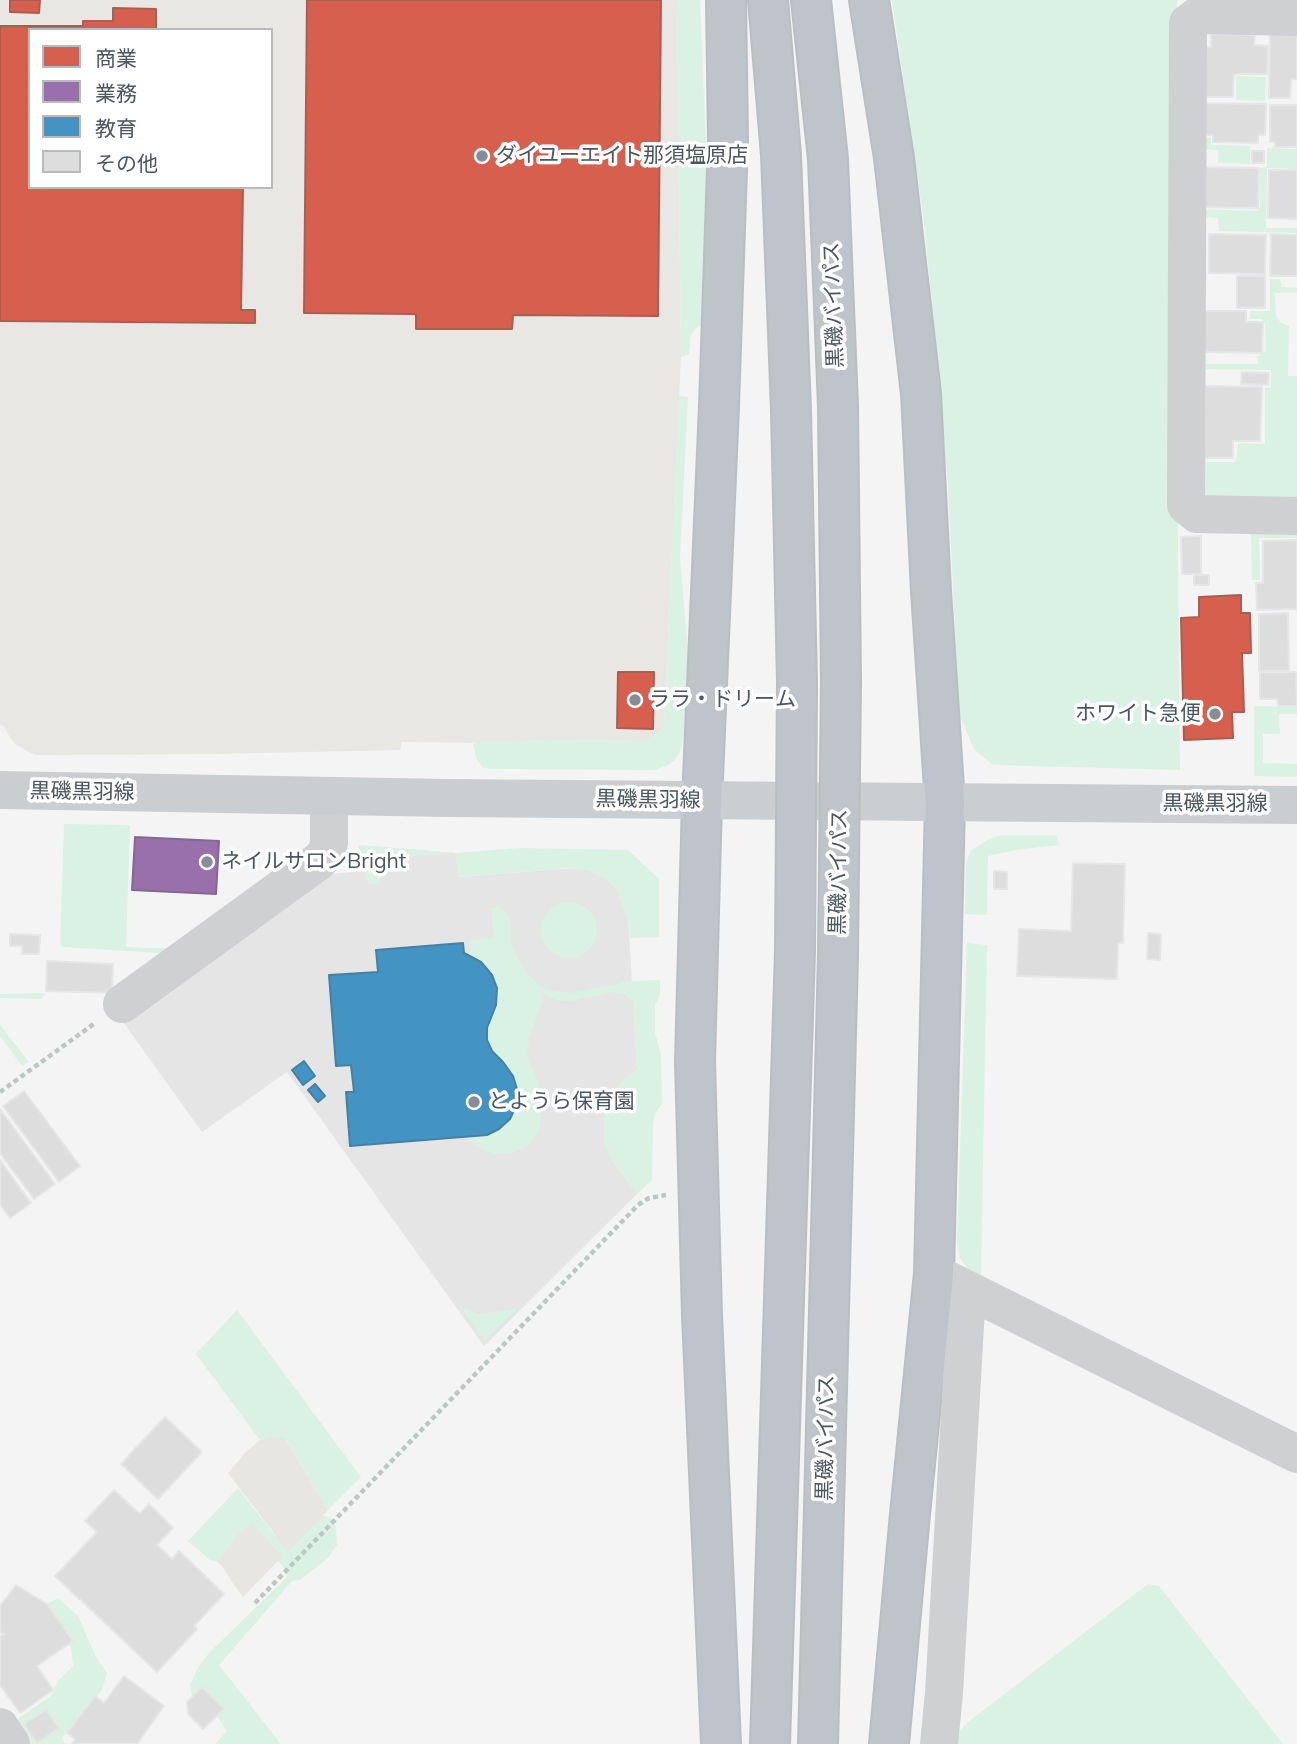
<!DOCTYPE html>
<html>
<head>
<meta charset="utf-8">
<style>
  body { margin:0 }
  #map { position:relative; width:1297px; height:1744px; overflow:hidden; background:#f4f4f4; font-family:Mulish,"Noto Sans JP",sans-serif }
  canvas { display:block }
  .legend { position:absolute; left:28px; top:28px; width:245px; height:161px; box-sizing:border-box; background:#fff; border:2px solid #b7bbc0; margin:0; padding:9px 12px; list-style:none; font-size:21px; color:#4a5661 }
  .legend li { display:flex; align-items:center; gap:14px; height:35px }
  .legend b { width:35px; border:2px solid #b7bbc0 }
</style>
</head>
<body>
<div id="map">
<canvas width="1297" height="1744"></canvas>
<ul class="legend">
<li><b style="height:19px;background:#d6604d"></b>商業</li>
<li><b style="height:19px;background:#9970ab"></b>業務</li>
<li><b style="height:19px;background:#4393c3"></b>教育</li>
<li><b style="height:19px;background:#ddddde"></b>その他</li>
</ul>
</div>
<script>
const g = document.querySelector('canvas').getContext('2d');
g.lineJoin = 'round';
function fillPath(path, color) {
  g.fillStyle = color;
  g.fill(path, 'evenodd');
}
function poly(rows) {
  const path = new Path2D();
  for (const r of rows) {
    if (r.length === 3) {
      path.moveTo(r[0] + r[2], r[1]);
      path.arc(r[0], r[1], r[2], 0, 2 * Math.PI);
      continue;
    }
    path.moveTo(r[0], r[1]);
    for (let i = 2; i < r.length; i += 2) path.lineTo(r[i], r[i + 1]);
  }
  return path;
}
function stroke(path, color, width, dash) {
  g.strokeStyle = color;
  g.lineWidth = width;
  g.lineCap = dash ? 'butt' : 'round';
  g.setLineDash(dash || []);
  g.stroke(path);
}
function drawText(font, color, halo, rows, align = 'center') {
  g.font = font + ' Mulish,"Noto Sans JP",sans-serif';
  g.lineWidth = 7;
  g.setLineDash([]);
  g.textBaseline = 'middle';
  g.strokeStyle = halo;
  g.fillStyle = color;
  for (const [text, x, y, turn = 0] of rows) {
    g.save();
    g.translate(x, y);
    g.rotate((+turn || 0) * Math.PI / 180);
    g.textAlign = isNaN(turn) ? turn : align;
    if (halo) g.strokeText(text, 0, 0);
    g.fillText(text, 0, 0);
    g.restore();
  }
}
fillPath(poly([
  [0,0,677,0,681,357,664,728,647,741,546,740,489,743,402,742,400,750,217,754,35,755,16,745,9,736,4,726,0,725],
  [30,30,271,30,271,187,30,187]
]), '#e8e7e3');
fillPath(poly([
  [358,845,456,853,458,877,625,864,644,1187,484,1346,287,1072,202,1132,118,1015,309,876,364,871]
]), '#e6e5e6');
fillPath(poly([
  [677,0,700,0,707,167,705,301,703,324,695,329,691,334,689,354,681,357],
  [892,0,1177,0,1178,560,1180,770,993,765,974,749,959,714,948,485,925,230],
  [1236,76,1266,77,1265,101,1236,100],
  [1200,137,1211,138,1211,145,1250,146,1250,164,1218,163,1218,150,1200,149],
  [1267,148,1297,149,1297,169,1267,168,1266,228,1297,228,1297,233,1219,231,1218,218,1195,216,1195,209,1256,211,1260,207,1260,168,1267,167],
  [1270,279,1280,279,1282,287,1297,288,1297,293,1275,293,1276,315,1280,322,1289,326,1288,376,1297,376,1297,507,1212,505,1201,493,1203,462,1236,462,1238,443,1265,444,1265,388,1271,387,1271,370,1200,369,1199,364,1258,364,1258,356,1266,351,1265,323,1261,319,1250,319,1250,311,1270,311],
  [679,396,688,397,680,558,688,652,684,733,681,750,676,759,668,765,656,770,493,769,483,768,476,758,473,743,546,740,647,741,664,728],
  [1251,530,1297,531,1297,538,1259,538,1260,580,1252,580],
  [1254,706,1297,707,1297,714,1279,714,1280,734,1263,734,1263,763,1297,764,1297,777,1254,776],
  [64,824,130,825,126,947,176,949,175,954,63,947,60,945],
  [1001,835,1057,835,1059,845,1015,850,988,856,987,915,965,914,966,862,971,850,989,839],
  [358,845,456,853,520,848,628,850,659,879,659,937,630,938,629,924,617,891,608,881,589,871,570,868,458,877,455,853,380,859,381,883,370,884,366,880],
  [569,930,28],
  [491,908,500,908,506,912,511,923,511,945,519,960,530,976,540,986,549,990,571,993,632,981,660,980,660,995,655,1005,655,1033,661,1054,662,1104,655,1113,653,1124,652,1180,637,1194,610,1159,604,1141,604,1117,608,1104,621,1082,637,1069,633,1002,624,994,614,992,571,1001,559,1001,542,994,543,1000,529,1038,527,1058,536,1076,542,1101,540,1129,528,1146,512,1153,495,1154,483,1150,465,1137,487,1135,499,1129,510,1118,515,1108,518,1092,513,1076,503,1062,492,1051,487,1040,487,1028,496,1005,497,988,492,975,481,962,470,956,470,940,494,938],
  [967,943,987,945,981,1276,967,1268,960,1258,957,1242],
  [46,993,41,999,0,998,0,994],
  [0,1025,29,1062,22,1066,0,1036],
  [461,1308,479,1314,517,1309,485,1341],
  [237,1310,361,1477,328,1510,286,1439,269,1437,260,1440,196,1354],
  [238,1488,275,1536,313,1513,329,1517,336,1527,337,1545,328,1558,300,1580,292,1581,219,1665,281,1744,215,1744,227,1731,217,1716,224,1709,203,1687,192,1697,190,1685,199,1666,209,1653,287,1577,282,1565,273,1557,236,1537,217,1562,210,1560,188,1541],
  [1148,1584,1159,1586,1283,1744,957,1744,958,1732,968,1722],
  [58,1598,78,1616,96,1657,107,1673,102,1690,62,1738,65,1744,29,1744,15,1724,19,1718,52,1695,58,1681,73,1666,71,1648,66,1636,47,1604]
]), '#d9f2e3');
fillPath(poly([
  [269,1437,285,1438,328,1510,288,1552,228,1473,245,1453,260,1440],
  [252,1523,282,1557,243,1597,232,1582,222,1566,217,1562,236,1537]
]), '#e7e6e1');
const shops = poly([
  [10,0,40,0,39,13,10,12,10,0],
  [307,0,661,0,658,316,513,315,512,329,416,329,416,314,304,313,307,0],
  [113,8,156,9,156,30,30,30,30,187,243,187,241,310,255,310,255,323,0,321,0,26,83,26,83,21,113,21,113,8],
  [1241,595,1241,613,1250,613,1251,653,1242,653,1244,712,1232,712,1233,738,1184,740,1181,618,1199,617,1199,597,1241,595],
  [618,672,654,672,653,729,617,728,618,672]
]);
fillPath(shops, '#d6604d');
stroke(shops, '#ac5d53', 2);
const offices = poly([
  [135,837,219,841,216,894,132,890,135,837]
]);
fillPath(offices, '#9970ab');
stroke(offices, '#816895', 2);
const schools = poly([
  [463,943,464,953,481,962,492,975,497,988,496,1005,487,1028,487,1040,492,1051,503,1062,513,1076,518,1092,515,1108,510,1119,499,1129,487,1135,350,1146,346,1092,354,1092,351,1065,336,1066,329,975,378,972,376,950,463,943],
  [304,1061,315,1076,303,1085,292,1070,304,1061],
  [315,1084,325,1096,318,1102,308,1090,315,1084]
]);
fillPath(schools, '#4393c3');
stroke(schools, '#4581a6', 2);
const building = poly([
  [1211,34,1255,35,1254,45,1268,46,1267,74,1234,74,1233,97,1201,97,1202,47,1211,47,1211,34],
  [1270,34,1297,34,1297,79,1291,79,1290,98,1269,98,1270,34],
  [1205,103,1266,104,1265,135,1258,135,1258,143,1213,142,1213,135,1204,135,1205,103],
  [1270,105,1297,105,1297,147,1275,147,1275,142,1270,142,1270,105],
  [1252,151,1264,151,1264,163,1252,163,1252,151],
  [1203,167,1259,168,1258,208,1202,207,1203,167],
  [1269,170,1297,170,1297,219,1268,218,1269,170],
  [1209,234,1266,235,1265,274,1209,273,1209,234],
  [1271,234,1297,235,1297,276,1270,276,1271,234],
  [1237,276,1265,276,1265,308,1237,308,1237,276],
  [1203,311,1246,311,1246,322,1263,322,1262,353,1202,352,1203,311],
  [1242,372,1269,373,1268,385,1241,384,1242,372],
  [1205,386,1262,387,1260,441,1233,441,1233,458,1204,458,1205,386],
  [1201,536,1201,574,1182,574,1181,537,1201,536],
  [1297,540,1297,609,1257,610,1256,583,1263,583,1263,541,1297,540],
  [1194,575,1209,575,1209,585,1194,585,1194,575],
  [1288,613,1289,671,1259,671,1259,614,1288,613],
  [1260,672,1296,672,1297,706,1278,706,1277,699,1260,699,1260,672],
  [1073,863,1125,864,1123,943,1118,943,1117,979,1017,976,1019,929,1071,931,1073,863],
  [994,871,1007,872,1007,889,994,889,994,871],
  [1148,933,1161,934,1160,960,1147,959,1148,933],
  [10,934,40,935,39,954,22,954,22,946,10,946,10,934],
  [47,961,113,964,112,993,46,991,47,961],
  [24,1091,80,1166,59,1182,3,1106,24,1091],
  [0,1109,55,1184,34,1199,0,1153,0,1109],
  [0,1160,31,1203,10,1218,0,1204,0,1160],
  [165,1417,202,1452,158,1499,121,1464,165,1417],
  [114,1490,140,1514,149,1504,173,1528,157,1545,172,1559,179,1551,224,1594,194,1626,197,1629,157,1672,55,1576,97,1532,85,1521,114,1490],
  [16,1585,47,1604,73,1641,37,1666,53,1690,20,1713,0,1685,0,1637,4,1634,0,1631,0,1606,16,1585],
  [124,1676,164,1706,137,1744,72,1744,75,1739,67,1733,95,1696,104,1703,124,1676],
  [202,1687,224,1709,203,1729,188,1714,187,1702,202,1687],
  [46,1710,59,1728,37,1743,24,1724,46,1710]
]);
fillPath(building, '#ddddde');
stroke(building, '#e5e6e7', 2);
const highway = poly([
  [768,0,781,155,791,410,797,682],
  [811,0,828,159,838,406,841,681],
  [869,0,894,158,921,394,931,591,945,803,934,1273,910,1514,889,1744],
  [721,1744,702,1315,695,1061,702,801,719,406,728,140,726,0],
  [770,1744,795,951],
  [818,1744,838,955]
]);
stroke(highway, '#b9bec3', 42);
stroke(poly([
  [0,1092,95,1023],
  [255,1603,638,1205,649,1198,666,1195]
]), '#bcc7c4', 4.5, [5, 3.5]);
stroke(poly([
  [1297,17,1199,15,1188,23,1186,505,1197,514,1297,516],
  [122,1004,319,861,327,852,329,842,329,796],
  [948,1280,1297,1454],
  [0,1727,11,1744],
  [939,1744,944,1693,967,1291]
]), '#ced0d2', 38);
stroke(poly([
  [0,790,447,798,1297,805]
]), '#caced1', 38);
stroke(highway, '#bec4c9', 38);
const highwayBridge = poly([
  [795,951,797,682],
  [838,955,841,681]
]);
stroke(highwayBridge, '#b9bec3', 42, []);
stroke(highwayBridge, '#bec4c9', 38);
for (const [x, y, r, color] of [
  [482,156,7,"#868d94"],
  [635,700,7,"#868d94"],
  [1215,714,7,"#868d94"],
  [207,862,7,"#868d94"],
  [474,1102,7,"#868d94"]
]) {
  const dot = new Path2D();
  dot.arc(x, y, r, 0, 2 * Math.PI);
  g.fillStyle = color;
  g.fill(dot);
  stroke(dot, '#fff', 2.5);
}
drawText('21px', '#4a5661', '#fff', [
  ["ダイユーエイト那須塩原店",496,156],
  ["ララ・ドリーム",649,700],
  ["ホワイト急便",1201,714,"right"],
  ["ネイルサロンBright",221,862],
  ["とようら保育園",488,1102]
], 'left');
drawText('21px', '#4a5661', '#fff', [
  ["黒磯バイパス",834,305,-92],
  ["黒磯黒羽線",82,792,1],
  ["黒磯黒羽線",648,800,1],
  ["黒磯黒羽線",1215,804],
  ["黒磯バイパス",839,872,-89],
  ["黒磯バイパス",826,1438,-89]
]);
</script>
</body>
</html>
